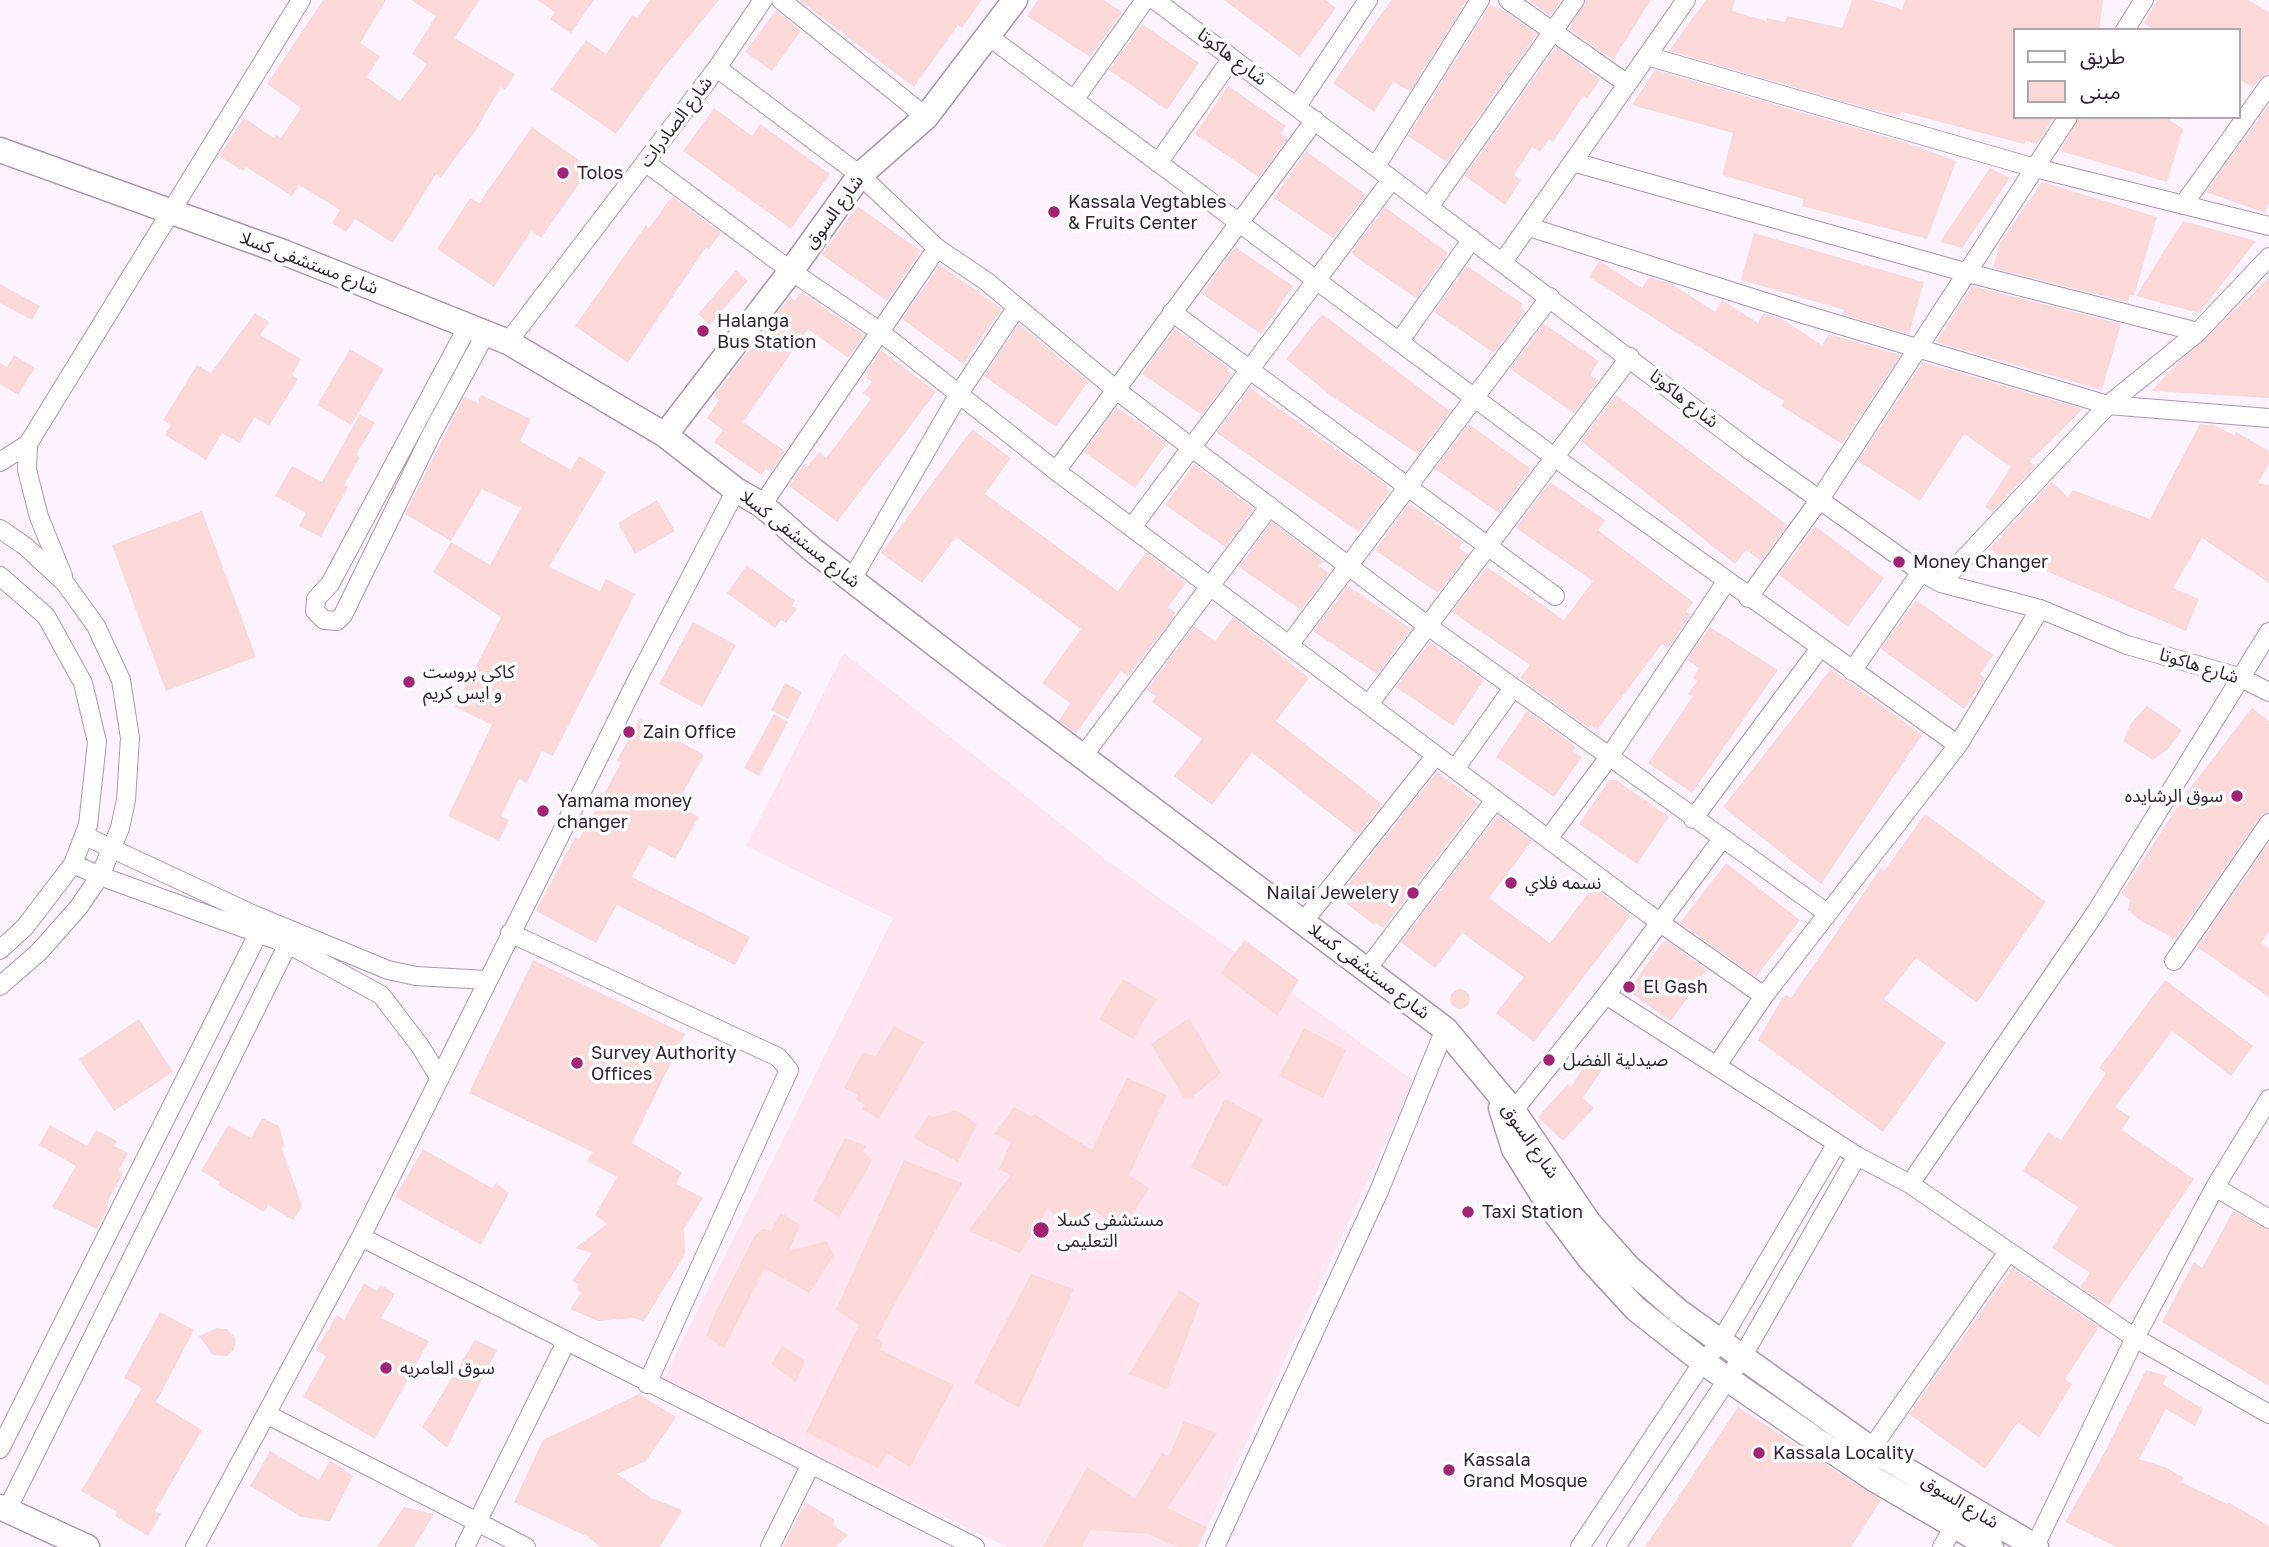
<!DOCTYPE html>
<html>
<head>
<meta charset="utf-8">
<style>
  body { margin:0 }
  #map { position:relative; width:2269px; height:1547px; overflow:hidden; background:#fcf3ff; font-family:"Golos Text","Noto Sans Arabic",sans-serif }
  canvas { display:block }
  .legend { position:absolute; left:2013px; top:28px; width:228px; height:91px; box-sizing:border-box; background:#fff; border:2px solid #aba7ab; margin:0; padding:9px 12px; list-style:none; font-size:21px; color:#2c242e }
  .legend li { display:flex; align-items:center; gap:14px; height:35px }
  .legend b { width:35px; border:2px solid #aba7ab }
</style>
</head>
<body>
<div id="map">
<canvas width="2269" height="1547"></canvas>
<ul class="legend">
<li><b style="height:9px;background:#fff"></b>طريق</li>
<li><b style="height:19px;background:#fad9d8"></b>مبنى</li>
</ul>
</div>
<script>
const g = document.querySelector('canvas').getContext('2d');
g.lineJoin = 'round';
function fillPath(path, color) {
  g.fillStyle = color;
  g.fill(path, 'evenodd');
}
function poly(rows) {
  const path = new Path2D();
  for (const r of rows) {
    if (r.length === 3) {
      path.moveTo(r[0] + r[2], r[1]);
      path.arc(r[0], r[1], r[2], 0, 2 * Math.PI);
      continue;
    }
    path.moveTo(r[0], r[1]);
    for (let i = 2; i < r.length; i += 2) path.lineTo(r[i], r[i + 1]);
  }
  return path;
}
function stroke(path, color, width, dash) {
  g.strokeStyle = color;
  g.lineWidth = width;
  g.lineCap = dash ? 'butt' : 'round';
  g.setLineDash(dash || []);
  g.stroke(path);
}
function drawText(font, color, halo, rows, align = 'center') {
  g.font = font + ' "Golos Text","Noto Sans Arabic",sans-serif';
  g.lineWidth = 7;
  g.setLineDash([]);
  g.textBaseline = 'middle';
  g.strokeStyle = halo;
  g.fillStyle = color;
  for (const [text, x, y, turn = 0] of rows) {
    g.save();
    g.translate(x, y);
    g.rotate((+turn || 0) * Math.PI / 180);
    g.textAlign = isNaN(turn) ? turn : align;
    if (halo) g.strokeText(text, 0, 0);
    g.fillText(text, 0, 0);
    g.restore();
  }
}
fillPath(poly([
  [844,653,1108,861,1414,1081,1198,1547,1007,1547,663,1380,893,918,746,846]
]), '#fee5ef');
fillPath(poly([
  [323,0,386,0,360,43,380,56,367,77,400,101,427,64,412,54,436,16,411,0,479,0,455,38,515,74,505,90,501,87,477,128,441,178,436,174,393,243,355,219,346,232,332,223,340,210,299,185,292,196,246,167,243,171,219,156,244,118,274,138,276,135,281,138,301,108,267,84],
  [537,0,594,0,571,33,550,19,555,12],
  [650,0,719,0,665,66,616,134,551,89,586,40,606,54,632,15,637,18],
  [799,0,982,0,962,28,958,25,914,87],
  [1038,0,1104,0,1122,12,1090,57,1027,16],
  [1224,0,1326,0,1336,8,1300,57],
  [1391,0,1467,0,1410,91,1393,82,1374,112,1333,83],
  [1529,0,1561,0,1550,16],
  [1586,0,1651,0,1613,60,1569,29],
  [1706,0,1735,0,1732,11,1766,21,1767,18,1785,22,1787,16,1842,28,1852,0,1872,0,1902,9,1905,0,2103,0,2099,30,2015,30,2015,117,2054,117,2037,144,2026,141,2024,144,1902,112,1900,116,1867,108,1669,51],
  [2157,0,2248,0,2269,12,2269,74,2260,78,2253,88,2239,79,2239,30,2155,30,2144,23],
  [1490,5,1501,9,1537,34,1447,162,1408,136],
  [776,10,801,31,772,71,745,52],
  [1142,24,1199,63,1167,110,1109,70],
  [1556,47,1600,79,1587,99,1583,96,1553,142,1549,139,1540,152,1532,147,1514,175,1521,180,1505,205,1465,176],
  [1655,70,1907,143,1956,161,1927,239,1802,206,1804,199,1722,175,1733,133,1632,105],
  [1228,86,1286,126,1281,133,1288,138,1259,177,1195,134],
  [2269,105,2269,203,2265,213,2206,192],
  [714,108,752,136,760,124,830,174,791,229,683,151],
  [2079,117,2165,117,2183,129,2167,182,2060,151],
  [532,127,590,168,541,238,531,231,494,287,437,249,470,198,479,203],
  [1306,151,1366,195,1333,238,1274,198],
  [1990,168,2010,178,1962,248,1940,242],
  [2042,182,2157,217,2134,296,2130,295,2128,302,1993,268,2000,243],
  [672,196,721,233,709,249,706,247,628,363,575,326,646,225,649,228],
  [857,206,921,251,887,301,822,255],
  [1385,207,1448,253,1416,298,1353,255,1352,251],
  [2183,221,2256,241,2199,313,2136,296],
  [1754,233,1924,282,1909,334,1842,314,1844,310,1741,280],
  [1235,247,1293,286,1261,334,1202,294],
  [1599,261,1642,288,1649,277,1672,284,1715,312,1722,300,1758,323,1764,313,1783,320,1822,345,1829,334,1900,355,1842,444,1781,406,1784,401,1589,277],
  [940,265,1002,309,963,364,902,319],
  [1467,266,1523,304,1520,307,1525,311,1494,353,1434,312],
  [736,270,748,281,710,325,698,314],
  [2269,278,2269,398,2151,391,2180,361],
  [0,284,40,306,32,320,0,303],
  [1972,286,2121,324,2102,390,1936,342],
  [801,292,864,335,848,358,808,329,743,422,785,451,771,472,766,469,761,475,714,442,723,430,707,418,719,400,714,396,790,297,795,301],
  [255,313,269,322,260,335,301,359,292,375,298,379,269,426,255,417,239,443,222,433,206,460,165,435,171,425,163,420,197,365,211,373],
  [1322,314,1450,411,1418,454,1330,395,1286,359],
  [1019,324,1088,382,1056,427,984,376],
  [1544,324,1599,361,1590,375,1598,381,1574,413,1510,369],
  [1175,329,1229,368,1227,371,1232,374,1202,415,1142,374],
  [350,349,384,369,351,425,317,405],
  [881,350,936,392,837,522,789,486,804,464,807,467,819,452,826,458,871,399,863,393,872,382,866,377,869,373,867,371],
  [14,355,35,368,18,395,0,384,0,363,7,367],
  [1923,362,2083,409,2029,462,2035,466,1992,512,1985,507,2011,467,1964,434,1920,501,1858,461],
  [1250,388,1388,486,1386,489,1390,491,1359,532,1217,433],
  [481,395,531,419,520,441,571,470,579,456,606,472,549,567,600,591,606,579,635,594,553,756,542,751,527,783,519,779,501,816,509,820,499,841,448,816,492,725,455,707,501,617,433,572,451,542,490,565,521,508,482,489,451,541,405,514,464,397,478,403],
  [1616,395,1787,525,1761,561,1746,550,1735,564,1581,441],
  [1117,407,1167,443,1135,488,1084,452],
  [360,414,375,423,356,455,360,457,344,485,348,487,321,537,299,526,306,513,275,496,292,466,322,482],
  [1469,424,1531,469,1499,513,1435,469],
  [2200,424,2214,425,2234,435,2236,432,2269,451,2269,464,2258,483,2269,485,2269,583,2202,538,2173,588,2199,599,2186,631,2011,556,2005,562,1990,548,2052,482,2068,497,2073,490,2150,519],
  [972,429,1011,458,985,494,1118,591,1146,552,1186,583,1168,607,1176,613,1128,676,1121,671,1076,733,1059,721,1070,703,1042,683,1081,629,956,537,922,583,881,553],
  [1194,464,1254,509,1225,547,1165,505],
  [1550,482,1605,520,1598,530,1693,602,1686,612,1691,614,1668,648,1662,644,1597,730,1591,725,1589,728,1520,678,1530,665,1452,612,1487,567,1564,620,1593,581,1516,528],
  [657,500,675,531,635,554,618,523],
  [1409,504,1463,542,1459,548,1468,554,1438,593,1375,550],
  [202,511,256,657,166,691,112,545],
  [1272,522,1323,561,1319,566,1329,573,1301,610,1239,567],
  [1815,526,1884,578,1848,627,1779,575],
  [747,565,795,601,792,606,797,609,786,623,781,620,775,628,727,593],
  [1348,586,1411,629,1377,674,1313,631],
  [1916,600,1993,655,1980,674,1985,678,1964,709,1881,649],
  [1233,617,1309,678,1276,721,1382,804,1358,835,1252,753,1212,805,1174,776,1202,739,1152,702,1156,696,1147,690,1194,626,1215,641],
  [693,622,736,645,702,707,659,684],
  [1710,627,1778,670,1692,793,1648,763,1693,696,1688,694,1697,681,1693,678,1699,668,1687,660],
  [1430,642,1484,680,1453,726,1396,687],
  [1831,669,1922,735,1821,884,1723,807],
  [785,683,802,692,788,719,771,710],
  [2147,706,2182,730,2168,749,2153,760,2123,741,2131,723],
  [2252,708,2269,721,2269,812,2260,817,2175,939,2141,921,2128,910,2130,900,2121,894,2187,792],
  [1527,711,1576,747,1573,751,1582,757,1554,797,1496,757],
  [774,714,788,722,759,776,744,768],
  [640,719,704,755,676,805,699,817,675,859,649,845,632,877,750,937,735,965,617,905,596,943,536,911,575,837,579,839,621,763,617,760],
  [1437,772,1478,803,1383,928,1376,923,1374,925,1338,897],
  [1609,780,1616,780,1669,817,1637,864,1579,824],
  [1925,814,2046,902,1977,1003,1916,958,1884,999,1946,1043,1883,1132,1758,1040,1782,998,1786,995,1791,998,1881,868,1884,871],
  [1498,815,1532,841,1489,898,1550,943,1593,887,1631,915,1534,1042,1496,1013,1524,977,1462,933,1435,968,1401,942],
  [2269,843,2269,932,2261,943,2269,948,2269,997,2197,947],
  [1726,863,1800,920,1756,977,1680,923],
  [1244,940,1299,980,1277,1016,1221,973],
  [1667,941,1707,970,1671,1021,1628,991,1662,943],
  [533,960,685,1034,632,1143,682,1172,676,1184,703,1198,684,1229,685,1254,644,1321,633,1318,598,1321,570,1309,581,1293,576,1289,579,1284,572,1281,592,1253,575,1248,607,1224,595,1215,617,1177,587,1161,593,1152,469,1093],
  [1123,979,1157,999,1133,1039,1099,1019],
  [2165,980,2253,1046,2231,1076,2172,1031,2115,1107,2130,1117,2122,1130,2194,1179,2108,1306,2080,1287,2090,1273,2052,1248,2078,1207,2023,1171,2048,1132,2061,1140,2106,1073,2099,1068],
  [1460,999,10],
  [1189,1018,1221,1073,1191,1098,1184,1098,1151,1044],
  [139,1019,173,1072,114,1111,79,1059],
  [894,1026,924,1042,879,1119,862,1109,865,1105,855,1099,858,1095,844,1088,862,1053,876,1056],
  [1304,1028,1346,1050,1323,1098,1279,1076],
  [1591,1055,1606,1064,1583,1098,1594,1108,1563,1141,1538,1117,1568,1084,1571,1087],
  [1127,1078,1167,1095,1129,1175,1149,1188,1122,1231,1094,1210,1081,1230,1047,1209,1020,1253,968,1231,1011,1175,999,1169,1011,1142,994,1134,1014,1107,1031,1117,1034,1114,1092,1150],
  [1225,1099,1263,1119,1227,1187,1191,1167],
  [956,1110,977,1124,958,1162,914,1138,928,1115,934,1117],
  [262,1118,279,1126,285,1148,281,1146,302,1206,293,1220,268,1205,264,1212,218,1185,220,1182,201,1171,228,1125,251,1138],
  [50,1125,87,1146,96,1130,117,1141,114,1146,128,1153,119,1170,123,1173,106,1204,109,1206,97,1229,52,1207,76,1166,39,1145],
  [845,1138,866,1146,863,1151,872,1161,839,1217,813,1200],
  [423,1149,492,1188,496,1183,509,1193,481,1245,395,1197],
  [904,1160,962,1183,876,1338,883,1342,880,1350,954,1385,910,1467,887,1453,878,1468,806,1432,859,1325,836,1310],
  [2233,1211,2269,1230,2269,1386,2162,1322,2194,1262,2202,1268],
  [781,1213,800,1225,789,1251,826,1241,834,1255,809,1293,765,1268,724,1348,706,1336,715,1313,754,1237,762,1229,771,1231],
  [2012,1268,2099,1327,2065,1379,2072,1384,2039,1438,2018,1422,1985,1469,1909,1414],
  [1031,1274,1074,1289,1019,1408,974,1383],
  [364,1283,377,1291,381,1285,395,1294,381,1318,429,1341,375,1439,303,1397,326,1356,316,1350,337,1315,344,1320],
  [1179,1290,1200,1303,1167,1389,1129,1374],
  [160,1312,194,1330,156,1402,202,1430,155,1511,161,1514,148,1536,115,1516,117,1512,81,1491,142,1388,124,1378],
  [217,1328,227,1329,236,1339,234,1349,227,1356,213,1355,199,1336],
  [475,1340,497,1350,447,1448,422,1427],
  [782,1346,805,1360,796,1382,771,1364],
  [2146,1370,2167,1376,2163,1384,2203,1409,2195,1426,2166,1409,2139,1459,2165,1467,2184,1478,2181,1482,2227,1504,2228,1502,2269,1526,2269,1547,2117,1547,2065,1522,2107,1448],
  [639,1394,676,1417,646,1461,617,1474,651,1498,682,1510,660,1547,600,1547,588,1537,514,1502,543,1440],
  [1738,1407,1881,1500,1851,1547,1645,1547],
  [1184,1421,1217,1433,1167,1508,1207,1527,1198,1547,1177,1547,1149,1534,1090,1530,1082,1547,1043,1547,1087,1467,1135,1499,1162,1453,1169,1456],
  [270,1451,319,1480,330,1460,353,1476,330,1521,301,1517,250,1486],
  [805,1502,835,1520,833,1525,848,1535,836,1547,783,1547],
  [404,1507,434,1514,414,1547,377,1547]
]), '#fad9d8');
const street = poly([
  [781,0,926,117],
  [1155,0,1751,451,1921,572,1941,583,2040,609,2127,645,2239,677,2269,692],
  [1508,0,1626,83],
  [2125,30,2144,0],
  [988,36,1554,457,1958,745],
  [1647,56,2035,168,2269,226],
  [717,68,860,175,937,248,986,281,1115,389,1192,448,1428,626,1827,913],
  [1074,100,1145,0],
  [1297,106,1368,0],
  [645,162,791,271,879,331,1056,471,1659,922,1764,996],
  [1573,162,1968,273,2198,332],
  [1158,163,1232,58],
  [1376,166,1480,0],
  [2183,205,2269,85],
  [1429,207,1575,0],
  [1529,227,1803,314,2108,405,2269,418],
  [1502,263,1686,0],
  [1172,312,1555,596],
  [468,326,330,584,316,599,315,611,324,620,337,621,343,615,431,435,486,333],
  [508,342,717,68,763,0],
  [1399,342,1472,239],
  [28,444,27,470,39,517,63,576],
  [0,462,28,444,301,0],
  [1056,471,1315,120],
  [762,505,937,248],
  [1132,527,1392,179],
  [0,529,25,546,65,583,96,626,121,680,130,738,126,800,120,828,100,876,78,908,39,952,0,986],
  [0,576,46,616,83,683,97,742,88,825,73,864,25,927,0,950],
  [852,579,960,392,1017,307],
  [1941,583,2108,405,2198,332,2269,257],
  [1748,598,1820,499,2068,117],
  [1289,645,1550,297],
  [1852,671,1921,572],
  [1369,704,1630,357],
  [1083,756,1270,506],
  [1455,769,1513,688],
  [1693,819,1820,648],
  [85,836,252,914,388,970,416,976,487,980],
  [1548,839,1609,757,1726,582],
  [73,864,100,876,288,944,381,995,420,1046,439,1077],
  [1304,921,1436,755],
  [510,933,778,1057,789,1070,647,1384],
  [2174,961,2269,823],
  [1367,969,1495,800],
  [1606,995,1857,1156,1910,1184,2135,1338,2269,1414],
  [1717,1065,1764,996,1958,745,2040,609],
  [1507,1119,1606,995,1722,839],
  [1910,1184,2096,912,2269,632],
  [2215,1187,2269,1219],
  [361,1237,975,1547],
  [268,1415,526,1547],
  [0,1449,259,932],
  [1872,1461,1871,1449,2008,1252],
  [7,1510,288,944],
  [2035,1546,2135,1338,2215,1187,2269,1099],
  [195,1547,361,1237,638,678,736,490],
  [465,1547,566,1342],
  [770,1547,810,1466],
  [1215,1547,1379,1191,1445,1029],
  [1580,1547,1703,1362,1719,1344,1837,1143],
  [1616,1547,1741,1359,1857,1156],
  [1942,1547,1960,1517]
]);
const secondary = poly([
  [0,150,283,252,508,342,665,435,736,490,762,505,813,550,1014,705,1445,1029,1514,1112,1589,1223,1628,1267,1678,1311,1871,1449,2036,1547],
  [665,435,791,271,860,175,926,117,1015,0],
  [1501,1108,1514,1149,1547,1202,1590,1259,1636,1309,1703,1362,1819,1442,1874,1479,1991,1547],
  [0,1507,87,1547]
]);
stroke(street, '#ab96b1', 20);
stroke(secondary, '#ab96b1', 27);
stroke(street, '#fff', 18);
stroke(secondary, '#fff', 24);
for (const [x, y, r, color] of [
  [563,173,7,"#a22375"],
  [1054,212,7,"#a22375"],
  [703,331,7,"#a22375"],
  [1899,562,7,"#a22375"],
  [409,682,7,"#a22375"],
  [629,732,7,"#a22375"],
  [2237,796,7,"#a22375"],
  [543,811,7,"#a22375"],
  [1511,883,7,"#a22375"],
  [1413,893,7,"#a22375"],
  [1629,987,7,"#a22375"],
  [1549,1060,7,"#a22375"],
  [577,1063,7,"#a22375"],
  [1468,1212,7,"#a22375"],
  [1041,1230,9,"#a22375"],
  [386,1368,7,"#a22375"],
  [1759,1453,7,"#a22375"],
  [1449,1470,7,"#a22375"]
]) {
  const dot = new Path2D();
  dot.arc(x, y, r, 0, 2 * Math.PI);
  g.fillStyle = color;
  g.fill(dot);
  stroke(dot, '#fff', 2.5);
}
drawText('18px', '#2c242e', '#fff', [
  ["شارع هاكوتا",1232,57,37],
  ["شارع الصادرات",676,122,-53],
  ["شارع السوق",834,212,-54],
  ["شارع مستشفى كسلا",309,263,21],
  ["شارع هاكوتا",1684,399,38],
  ["شارع مستشفى كسلا",800,539,38],
  ["شارع هاكوتا",2199,666,17],
  ["شارع مستشفى كسلا",1369,971,37],
  ["شارع السوق",1530,1141,55],
  ["شارع السوق",1960,1502,31]
]);
drawText('18px', '#2c242e', '#fff', [
  ["Tolos",577,173],
  ["Kassala Vegtables",1068,202],
  ["& Fruits Center",1068,223],
  ["Halanga",717,321],
  ["Bus Station",717,342],
  ["Money Changer",1913,562],
  ["كاكي بروست",423,672],
  ["و ايس كريم",423,693],
  ["Zain Office",643,732],
  ["سوق الرشايده",2223,796,"right"],
  ["Yamama money",557,801],
  ["changer",557,822],
  ["نسمه فلاي",1525,883],
  ["Nailai Jewelery",1399,893,"right"],
  ["El Gash",1643,987],
  ["Survey Authority",591,1053],
  ["Offices",591,1074],
  ["صيدلية الفضل",1563,1060],
  ["Taxi Station",1482,1212],
  ["مستشفى كسلا",1057,1220],
  ["التعليمى",1057,1241],
  ["سوق العامريه",400,1368],
  ["Kassala Locality",1773,1453],
  ["Kassala",1463,1460],
  ["Grand Mosque",1463,1481]
], 'left');
</script>
</body>
</html>
